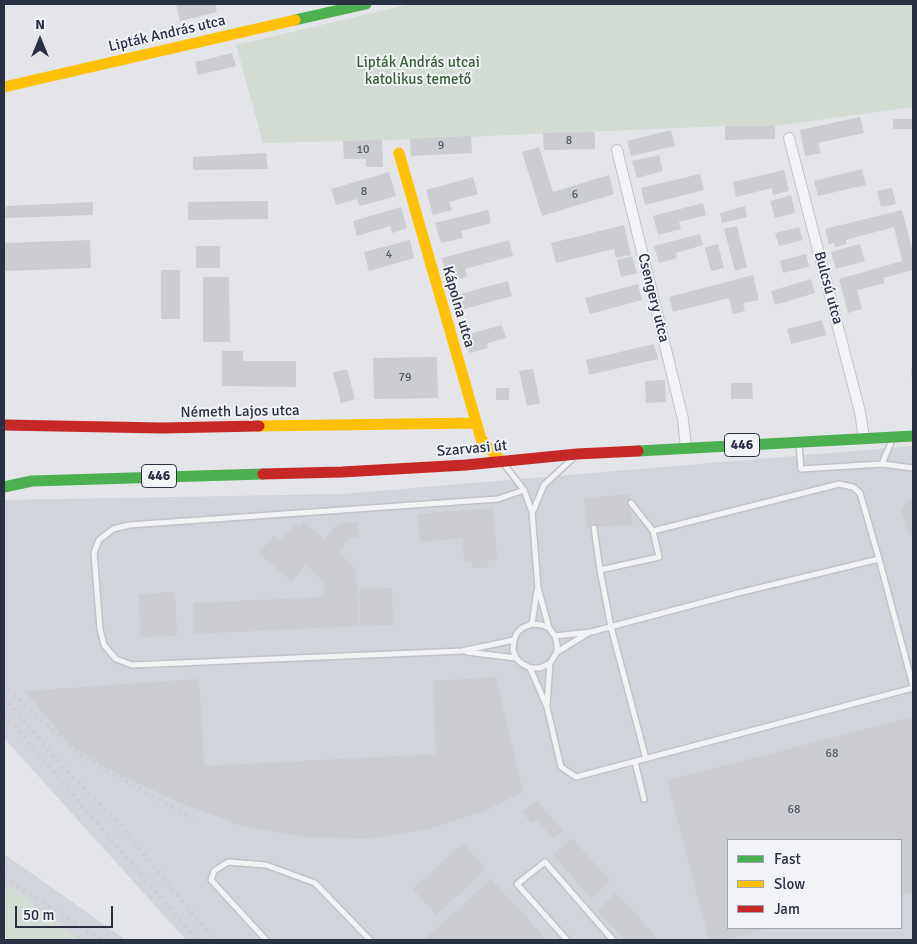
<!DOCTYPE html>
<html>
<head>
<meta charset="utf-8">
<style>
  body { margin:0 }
  #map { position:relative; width:917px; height:944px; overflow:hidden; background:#e3e5e8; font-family:Signika,sans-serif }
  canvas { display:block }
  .frame { position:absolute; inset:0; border:5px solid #293042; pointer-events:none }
  .legend { position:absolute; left:727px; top:839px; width:175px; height:90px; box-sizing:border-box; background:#f1f3f7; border:1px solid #a1a5af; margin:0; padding:6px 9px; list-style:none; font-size:15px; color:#293042 }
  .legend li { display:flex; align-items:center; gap:10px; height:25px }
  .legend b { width:25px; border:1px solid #a1a5af }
  .north { position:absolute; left:15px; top:15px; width:50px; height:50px; -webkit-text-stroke:4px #f1f3f7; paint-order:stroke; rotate:0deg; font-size:14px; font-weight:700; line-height:20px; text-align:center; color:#293042 }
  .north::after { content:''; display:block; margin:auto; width:18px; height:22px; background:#293042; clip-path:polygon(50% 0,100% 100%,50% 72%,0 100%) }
  .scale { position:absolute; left:15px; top:906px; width:98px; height:22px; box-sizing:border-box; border:2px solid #293042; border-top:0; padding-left:6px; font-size:15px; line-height:18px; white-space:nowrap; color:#293042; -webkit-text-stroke:4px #f1f3f7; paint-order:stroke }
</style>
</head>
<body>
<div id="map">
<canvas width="917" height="944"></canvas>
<div class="frame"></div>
<ul class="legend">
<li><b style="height:6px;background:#4caf50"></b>Fast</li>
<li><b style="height:6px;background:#ffc107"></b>Slow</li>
<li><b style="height:6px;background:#c62828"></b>Jam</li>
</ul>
<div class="north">N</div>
<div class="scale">50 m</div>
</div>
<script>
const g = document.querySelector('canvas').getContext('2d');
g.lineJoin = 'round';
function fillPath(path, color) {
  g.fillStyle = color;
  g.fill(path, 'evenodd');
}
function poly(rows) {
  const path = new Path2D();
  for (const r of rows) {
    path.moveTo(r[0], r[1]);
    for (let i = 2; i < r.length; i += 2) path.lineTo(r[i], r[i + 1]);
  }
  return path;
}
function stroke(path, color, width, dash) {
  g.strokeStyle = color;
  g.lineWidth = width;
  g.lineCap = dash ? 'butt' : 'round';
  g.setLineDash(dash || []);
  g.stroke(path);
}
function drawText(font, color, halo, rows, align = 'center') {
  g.font = font + ' Signika,sans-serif';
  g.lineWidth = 4;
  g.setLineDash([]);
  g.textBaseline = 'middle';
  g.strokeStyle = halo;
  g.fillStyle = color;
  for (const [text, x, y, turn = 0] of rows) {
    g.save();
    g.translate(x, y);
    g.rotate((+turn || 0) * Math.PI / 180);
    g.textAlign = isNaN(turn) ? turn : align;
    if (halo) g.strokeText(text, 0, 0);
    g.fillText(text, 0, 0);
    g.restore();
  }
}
fillPath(poly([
  [913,446,913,940,186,940,4,738,4,500,342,494],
  [728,840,901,840,901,928,728,928],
  [4,854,7,856,126,940,78,940,22,895,4,885]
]), '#d1d4db');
fillPath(poly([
  [410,4,913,4,913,107,775,126,725,126,392,140,263,143,236,45],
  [4,885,22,895,78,940,10,940,4,937]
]), '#d2dcd3');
fillPath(poly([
  [176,4,215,4,217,12,180,21],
  [232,53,236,66,198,75,195,62],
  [384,73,385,85,365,87,364,76],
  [860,117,864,133,818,143,821,153,805,156,800,130],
  [893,119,913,119,913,129,893,129],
  [725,126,775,126,775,139,725,140],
  [671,130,675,146,631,156,627,141],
  [595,132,595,149,544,150,543,133],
  [471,136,472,153,411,156,410,139],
  [382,140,383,167,366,167,366,159,344,159,343,141],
  [539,147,553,192,609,175,614,194,542,216,522,152],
  [266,153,268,169,193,170,193,157],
  [659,155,663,171,637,178,632,161],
  [862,169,866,185,818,196,814,181],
  [784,170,789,191,773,195,772,188,736,197,733,182],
  [389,172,396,196,360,206,357,199,336,205,331,189],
  [700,174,704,190,645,205,641,188],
  [473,177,478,194,449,202,452,210,433,215,426,190],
  [892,188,896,204,881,207,877,191],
  [791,195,795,213,775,218,770,201],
  [268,201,268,219,188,220,188,202],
  [93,202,93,215,5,218,6,206],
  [703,203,706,215,679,222,681,229,658,235,653,216],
  [745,206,747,217,722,223,720,213],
  [401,207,407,228,392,233,390,226,357,236,353,221],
  [488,210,491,223,461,231,463,238,441,243,435,223],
  [902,210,912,249,913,248,913,270,883,278,885,283,857,290,862,309,848,313,839,279,902,261,894,227,846,240,847,244,835,247,834,243,829,245,825,229],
  [624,225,631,255,616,258,614,249,556,263,551,243],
  [737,226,747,267,735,271,724,229],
  [799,227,803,240,779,246,775,233],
  [700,234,703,245,676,253,677,258,659,263,654,246],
  [90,240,91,268,4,271,4,243],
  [410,240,414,258,369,271,364,252],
  [509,240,513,256,465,269,467,277,448,282,442,258],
  [718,244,724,268,711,271,705,248],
  [860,244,865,261,836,269,831,252],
  [196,246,220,246,220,268,196,268],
  [806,254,809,267,783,273,780,261],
  [632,256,637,273,621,277,617,260],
  [161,270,180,270,180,319,161,319],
  [753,275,759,300,743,303,745,311,733,314,729,298,673,312,669,297],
  [203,277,229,277,230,342,203,342],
  [811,279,815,293,775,305,771,291],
  [508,281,512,296,457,311,453,296],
  [638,284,642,300,590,314,585,298],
  [822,320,826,335,791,344,787,329],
  [502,325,506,338,487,343,488,348,470,353,465,335],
  [654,344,658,359,589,375,586,360],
  [222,351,243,351,243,361,296,361,296,387,222,386],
  [437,357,438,398,374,399,373,358],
  [913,368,913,381,912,381,911,369],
  [347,369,355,399,341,403,333,373],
  [533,369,540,403,527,406,519,371],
  [665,380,666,402,646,403,645,381],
  [731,383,752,383,753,399,731,399],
  [496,388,509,388,509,400,496,400],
  [630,494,632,525,587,528,584,498],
  [913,499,913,537,909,535,901,509,908,500],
  [493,508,497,560,487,561,488,567,472,568,471,562,464,562,463,538,420,542,418,514],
  [304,522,324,540,339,523,357,522,359,538,350,538,338,552,352,565,356,572,359,626,194,634,193,603,325,597,324,581,306,565,291,581,259,553,274,536,280,541,295,524,300,527],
  [392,588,393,625,360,626,359,589],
  [175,592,177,636,140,637,139,594],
  [496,677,523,792,484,811,429,829,367,839,305,837,242,826,183,804,116,773,73,747,24,691,199,679,204,766,436,754,433,681],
  [913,717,913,892,901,895,901,840,728,840,728,928,770,928,724,940,709,940,667,780],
  [537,801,563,831,553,839,537,820,531,823,522,812],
  [572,838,610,881,591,898,553,855],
  [463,843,486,869,436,915,413,889],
  [491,879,547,940,426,940,425,939],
  [616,893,659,940,625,940,597,910]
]), '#cbcdd0');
const lane = poly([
  [799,445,801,469,882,464,892,440],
  [504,464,524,490,532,512,538,588,549,628],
  [882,464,913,468],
  [631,503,653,531],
  [533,511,544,485,572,459],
  [594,528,600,570],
  [532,624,537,590],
  [555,636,591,632,738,593,879,559,913,686],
  [514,640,462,651,132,665,116,659,104,645,100,629,94,553,99,540,113,529,129,525,498,499,524,490],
  [467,652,516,658],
  [550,663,540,668,530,668,521,663,516,658,513,650,514,640,517,633,522,628,532,624,542,625,549,628,555,636,557,644,557,652],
  [530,668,547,707,561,767,576,777,913,688],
  [547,705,550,663,557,652,588,633],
  [646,759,611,627,600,570,659,557,653,531,839,484,853,487,860,493,879,559],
  [635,762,644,799],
  [266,940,211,880,214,871,228,862,266,865,315,883,370,940],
  [567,940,517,884,545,862,613,940]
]);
const street = poly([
  [789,138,860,412,864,438],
  [617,150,683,419,686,448]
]);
stroke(lane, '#c1c3c6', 8);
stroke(street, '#c1c3c6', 12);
stroke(lane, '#f2f3f5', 5);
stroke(street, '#f2f3f5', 10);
stroke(poly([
  [295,20,366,4],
  [638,451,913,436],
  [4,487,32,481,263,474]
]), '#4caf50', 11);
stroke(poly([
  [4,87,295,20],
  [399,153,481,439,502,462],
  [259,426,476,423]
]), '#ffc107', 11);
stroke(poly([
  [4,425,162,428,259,426],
  [263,474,342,472,466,465,577,454,638,451]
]), '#c62828', 11);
stroke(poly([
  [8,689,77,752,103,768,192,818],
  [4,697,65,769,123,828,214,940],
  [4,714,197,940],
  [4,878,102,940]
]), '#cbcdd0', 4, [2.5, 5]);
drawText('12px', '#525866', null, [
  ["8",569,141],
  ["9",441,146],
  ["10",363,150],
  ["8",364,192],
  ["6",575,195],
  ["4",389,255],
  ["79",405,378],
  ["68",832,754],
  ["68",794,810]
]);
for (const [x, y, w] of [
  [742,445,35],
  [159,476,35]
]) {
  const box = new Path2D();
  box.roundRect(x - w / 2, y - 11.5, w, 23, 4);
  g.fillStyle = '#f1f3f7';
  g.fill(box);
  stroke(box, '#293042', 1);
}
drawText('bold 14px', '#293042', null, [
  ["446",742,445],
  ["446",159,476]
]);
drawText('15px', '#293042', '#f1f3f7', [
  ["Lipták András utca",167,34,-13],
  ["Bulcsú utca",828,288,75],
  ["Csengery utca",653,298,76],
  ["Kápolna utca",458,307,74],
  ["Németh Lajos utca",240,412,-1],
  ["Szarvasi út",472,449,-5]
]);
drawText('15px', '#3a5e36', '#f1f3f7', [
  ["Lipták András utcai",418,63],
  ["katolikus temető",418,80]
]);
</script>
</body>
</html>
